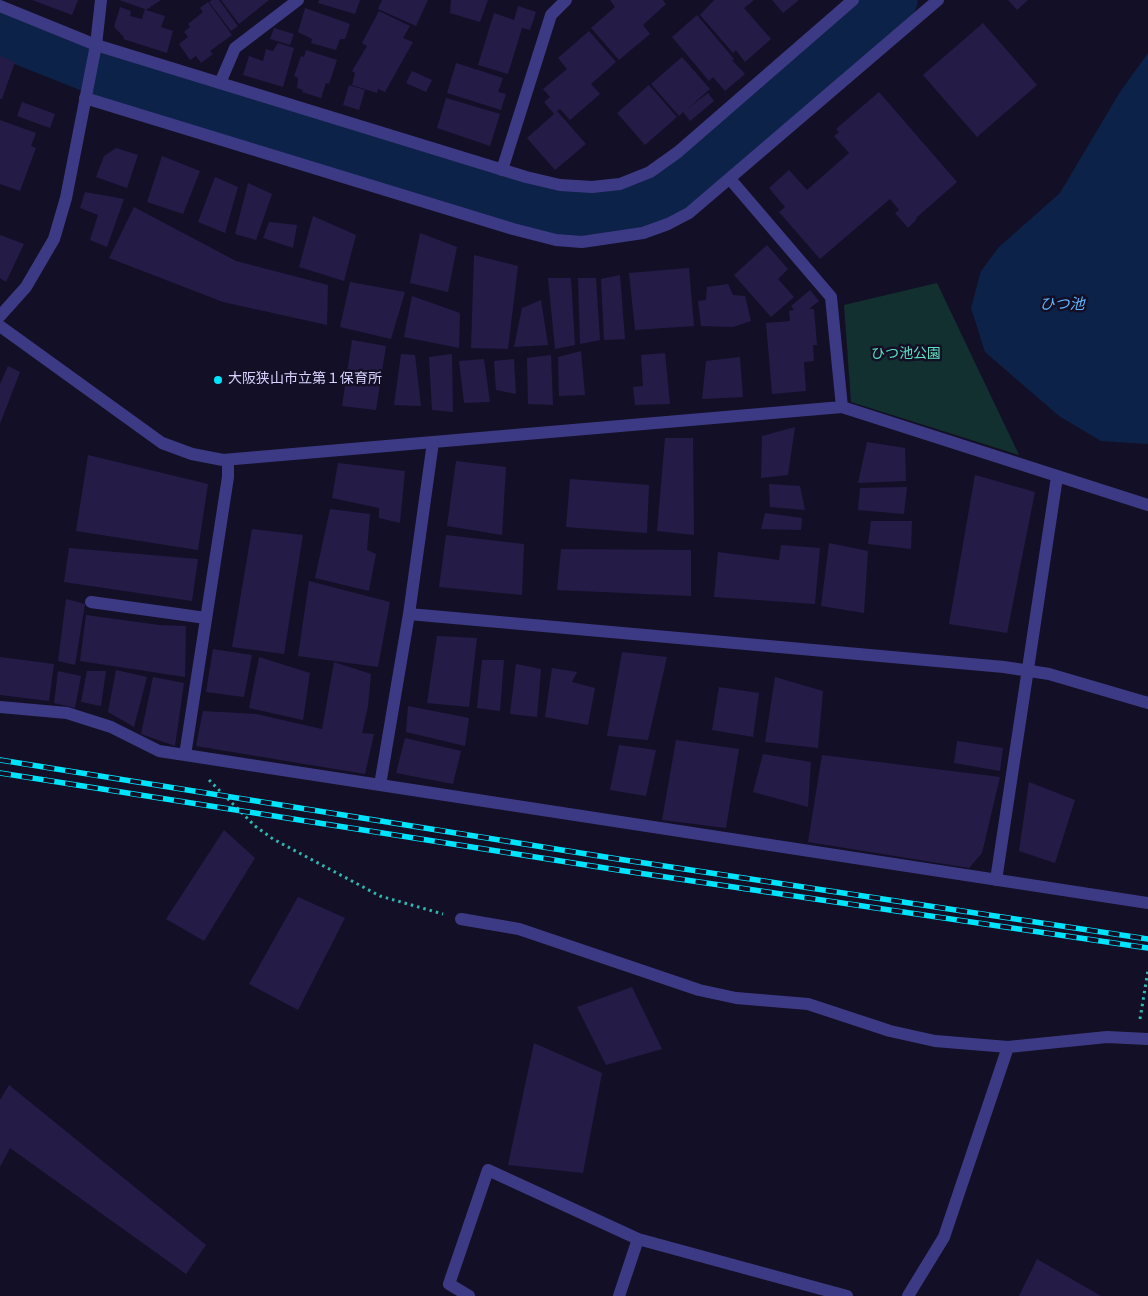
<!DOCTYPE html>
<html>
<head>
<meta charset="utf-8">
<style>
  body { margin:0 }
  canvas { display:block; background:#130f26 }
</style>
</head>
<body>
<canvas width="1148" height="1296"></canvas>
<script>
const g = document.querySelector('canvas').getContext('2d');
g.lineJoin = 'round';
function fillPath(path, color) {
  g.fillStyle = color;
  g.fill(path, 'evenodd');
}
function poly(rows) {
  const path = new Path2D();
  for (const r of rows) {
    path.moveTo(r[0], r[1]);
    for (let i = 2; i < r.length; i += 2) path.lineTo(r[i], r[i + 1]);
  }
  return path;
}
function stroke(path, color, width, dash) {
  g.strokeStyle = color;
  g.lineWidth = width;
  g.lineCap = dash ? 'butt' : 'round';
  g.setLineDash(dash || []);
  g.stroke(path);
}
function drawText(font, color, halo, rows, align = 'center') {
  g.font = font + ' Overpass,"Noto Sans JP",sans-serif';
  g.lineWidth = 5;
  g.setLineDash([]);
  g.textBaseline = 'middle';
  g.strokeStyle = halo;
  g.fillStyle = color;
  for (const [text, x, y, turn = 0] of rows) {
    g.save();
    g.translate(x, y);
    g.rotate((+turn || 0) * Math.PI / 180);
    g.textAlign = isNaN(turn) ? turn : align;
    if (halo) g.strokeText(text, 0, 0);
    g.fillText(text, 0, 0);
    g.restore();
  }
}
fillPath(poly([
  [937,283,1019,455,851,402,844,305]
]), '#12302f');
fillPath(poly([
  [1148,53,1148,444,1101,441,1059,416,985,352,971,308,981,271,999,247,1060,193,1120,92]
]), '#0c2248');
stroke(poly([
  [0,32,159,95,525,204,557,213,583,216,613,213,662,196,696,172,893,0]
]), '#0c2248', 49);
fillPath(poly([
  [32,0,78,0,72,15],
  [119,0,161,0,146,10,165,16,161,27,173,31,167,53,123,39,124,37,114,27,120,7,131,11,130,16,142,19,145,9],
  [212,0,219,0,238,26,231,31,209,2],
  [221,0,269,0,239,24],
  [319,0,360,0,355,14,318,3],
  [382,0,428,0,416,26,378,9],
  [451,0,488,0,480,22,450,13],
  [610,0,663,0,666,4,643,25,650,34,619,60,591,28,615,7],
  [714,0,754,0,744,8,771,39,745,62,736,50,733,53,700,15],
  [772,0,799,0,783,13],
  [1008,0,1028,0,1017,10],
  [208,2,232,35,210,51,213,54,201,63,196,56,190,60,179,44,188,37,184,32,190,27,188,24,203,12,200,8],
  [518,6,536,12,530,30,522,28,508,74,478,65,494,13,514,20],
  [305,8,350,24,345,39,340,39,336,50,311,43,312,39,298,32],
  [379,11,410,26,403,38,413,42,385,92,378,89,377,93,352,85,355,73,352,71,367,46,362,43],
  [697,15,734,59,732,60,745,74,725,91,713,77,709,81,672,37],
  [983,23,1037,85,977,137,923,75],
  [274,28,294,34,290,45,270,39],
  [589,31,616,62,591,84,600,94,570,120,560,109,557,111,586,144,555,170,527,138,554,114,544,102,550,97,543,89,567,69,558,58],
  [278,43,294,48,283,87,243,75,249,56,263,61,266,49,273,51],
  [306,50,337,60,329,84,326,83,321,98,302,92,303,90,297,88,298,78,294,76,301,56,304,57],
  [0,56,15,62,2,99,0,99],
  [682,57,710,89,687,109,708,93,714,101,690,121,683,112,679,116,651,84],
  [456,63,503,78,498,92,506,94,501,110,447,93],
  [412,71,432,80,426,92,406,83],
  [349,85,365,90,359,110,343,105],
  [649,85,677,117,645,145,617,113],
  [879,92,957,182,916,218,917,219,908,228,895,213,899,210,890,199,820,259,779,212,785,207,769,188,789,170,807,190,849,153,834,136,839,132,836,129],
  [446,98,500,114,490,146,437,128],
  [22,102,55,114,50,128,17,116],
  [0,120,36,133,31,146,36,148,20,191,0,184],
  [116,148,138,155,127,188,96,177,104,156],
  [162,156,200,171,183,214,147,202],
  [215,177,238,187,225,233,198,222],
  [248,183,272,194,256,240,235,234],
  [85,192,124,199,107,247,90,240,98,215,80,208],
  [134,207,236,261,328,285,327,325,223,302,109,258],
  [313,216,356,235,344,281,299,267],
  [269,222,297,225,293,248,263,238],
  [420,233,457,247,448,292,410,283],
  [0,235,24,244,6,282,0,278],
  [767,245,788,269,778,279,794,297,771,317,734,275],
  [474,255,518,266,508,349,471,348],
  [689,268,694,326,635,330,629,273],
  [620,275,625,339,604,340,601,279],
  [548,278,571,278,575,345,555,349],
  [578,278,596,278,600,340,580,344],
  [350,282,405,292,391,339,340,327],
  [728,284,733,295,745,296,751,321,733,327,701,326,698,301,706,300,707,287],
  [810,290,819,301,809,309,814,309,817,345,813,345,814,361,804,362,806,391,772,394,766,323,790,321,789,311,794,310,791,306],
  [412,296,460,313,459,348,404,337],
  [541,300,548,345,514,347,522,308],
  [352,340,386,346,376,410,342,406],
  [581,351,585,395,559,396,558,357],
  [665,353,670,404,635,405,633,387,643,386,641,355],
  [401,354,415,355,421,406,394,405],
  [452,354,453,412,432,410,429,357],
  [551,355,553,405,528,404,527,358],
  [740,357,743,397,702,399,706,361],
  [484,359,490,402,464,403,459,361],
  [514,359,516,394,496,390,494,361],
  [8,366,20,372,0,424,0,384],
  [795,427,788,475,761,478,762,436],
  [665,438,693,438,694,535,657,531],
  [867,442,905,448,906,481,858,483],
  [88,455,208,484,198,550,76,531],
  [456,461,506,467,502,535,447,526],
  [338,463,405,471,400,523,379,518,379,508,332,498],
  [975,475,1035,492,1007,633,949,624],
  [570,479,649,485,647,533,566,527],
  [769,484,800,486,805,510,770,507],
  [907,487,904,514,858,510,860,488],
  [330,509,370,514,367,550,376,554,369,591,315,578],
  [765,513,802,518,801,530,761,529],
  [871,521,912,521,911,549,868,544],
  [252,529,303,535,284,654,232,647],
  [446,535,524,544,522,595,439,587],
  [829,543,868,551,864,613,821,606],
  [781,545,820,548,815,604,714,597,718,552,779,560],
  [69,548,198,559,192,601,64,582],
  [561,549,691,550,691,596,557,590],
  [309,581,390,602,378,667,298,656],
  [66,599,85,604,75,665,58,661],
  [86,615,159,625,186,626,185,677,80,661],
  [437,636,477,638,469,707,427,703],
  [213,649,252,655,244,697,206,692],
  [622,652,667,657,648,740,607,736],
  [0,657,54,664,49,701,0,695],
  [259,657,310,673,303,720,249,708],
  [482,660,504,660,500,711,477,708],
  [334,662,371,674,368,706,362,733,374,734,365,774,196,746,203,711,256,714,322,729],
  [516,664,541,669,537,717,510,714],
  [552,668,577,672,572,682,595,688,588,725,545,717],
  [116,670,147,677,134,727,108,712],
  [58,671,81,676,75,708,54,703],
  [87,671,106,671,101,706,81,702],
  [153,677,184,683,175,746,141,734],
  [775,677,823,691,818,748,765,742],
  [719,687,759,693,753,737,712,730],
  [408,706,469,718,465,746,406,732],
  [405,738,461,751,453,784,396,773],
  [676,740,739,749,726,828,662,820],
  [957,741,1003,748,1000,771,954,763],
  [619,745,656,750,646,796,610,790],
  [763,754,811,762,808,807,753,792],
  [822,755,1000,777,982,853,969,868,808,842],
  [1029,782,1075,800,1055,863,1019,851],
  [224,830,255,858,204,941,166,919],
  [298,897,345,918,298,1010,249,984],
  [632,987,662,1049,606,1065,577,1007],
  [534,1043,602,1073,583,1173,508,1165],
  [9,1085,206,1245,186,1274,10,1148,0,1167,0,1100],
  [1037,1259,1101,1296,1019,1296]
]), '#241b47');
stroke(poly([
  [209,780,255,826,273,839,380,896,443,914],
  [1140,1019,1148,970]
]), '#2fb8b0', 3, [2.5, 4]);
stroke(poly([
  [96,45,101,0],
  [220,83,235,48,298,0],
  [502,170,551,15,566,0],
  [730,179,831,297,842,407],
  [0,326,162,443,192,454,223,460,842,407,1148,505],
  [91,602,206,618],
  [409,614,1004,667,1049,674,1148,703],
  [0,707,67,713,111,727,159,751,1148,903],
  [185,755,228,477,228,460],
  [380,785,409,614,433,442],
  [996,880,1057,477],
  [461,919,519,929,699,990,736,998,808,1004,890,1031,935,1041,1008,1047,1107,1037,1148,1039],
  [469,1296,449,1284,488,1170,638,1239,847,1296],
  [619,1296,638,1239],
  [908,1296,944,1237,1008,1047]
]), '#3d3a85', 12);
stroke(poly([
  [0,6,96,45,526,177,560,185,592,187,620,184,650,172,678,152,853,0],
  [85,98,513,229,556,240,582,242,643,233,668,224,689,213,938,0],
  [0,316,26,287,54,239,66,198,96,45]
]), '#3d3a85', 12);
const rail = poly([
  [0,760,618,859,1148,939],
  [0,773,618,870,1148,948]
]);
stroke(rail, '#00e5ff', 5.5);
stroke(rail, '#130f26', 4, [11]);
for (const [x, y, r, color] of [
  [218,380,5,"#00e5ff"]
]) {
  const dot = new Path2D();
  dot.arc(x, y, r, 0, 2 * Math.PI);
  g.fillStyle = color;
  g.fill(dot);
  stroke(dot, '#130f26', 2);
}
drawText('14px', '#5fe0c0', '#130f26', [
  ["ひつ池公園",906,355]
]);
drawText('14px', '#d9d4ff', '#130f26', [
  ["大阪狭山市立第１保育所",228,380]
], 'left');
drawText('italic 15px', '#62b6ff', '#130f26', [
  ["ひつ池",1062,306]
]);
</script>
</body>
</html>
